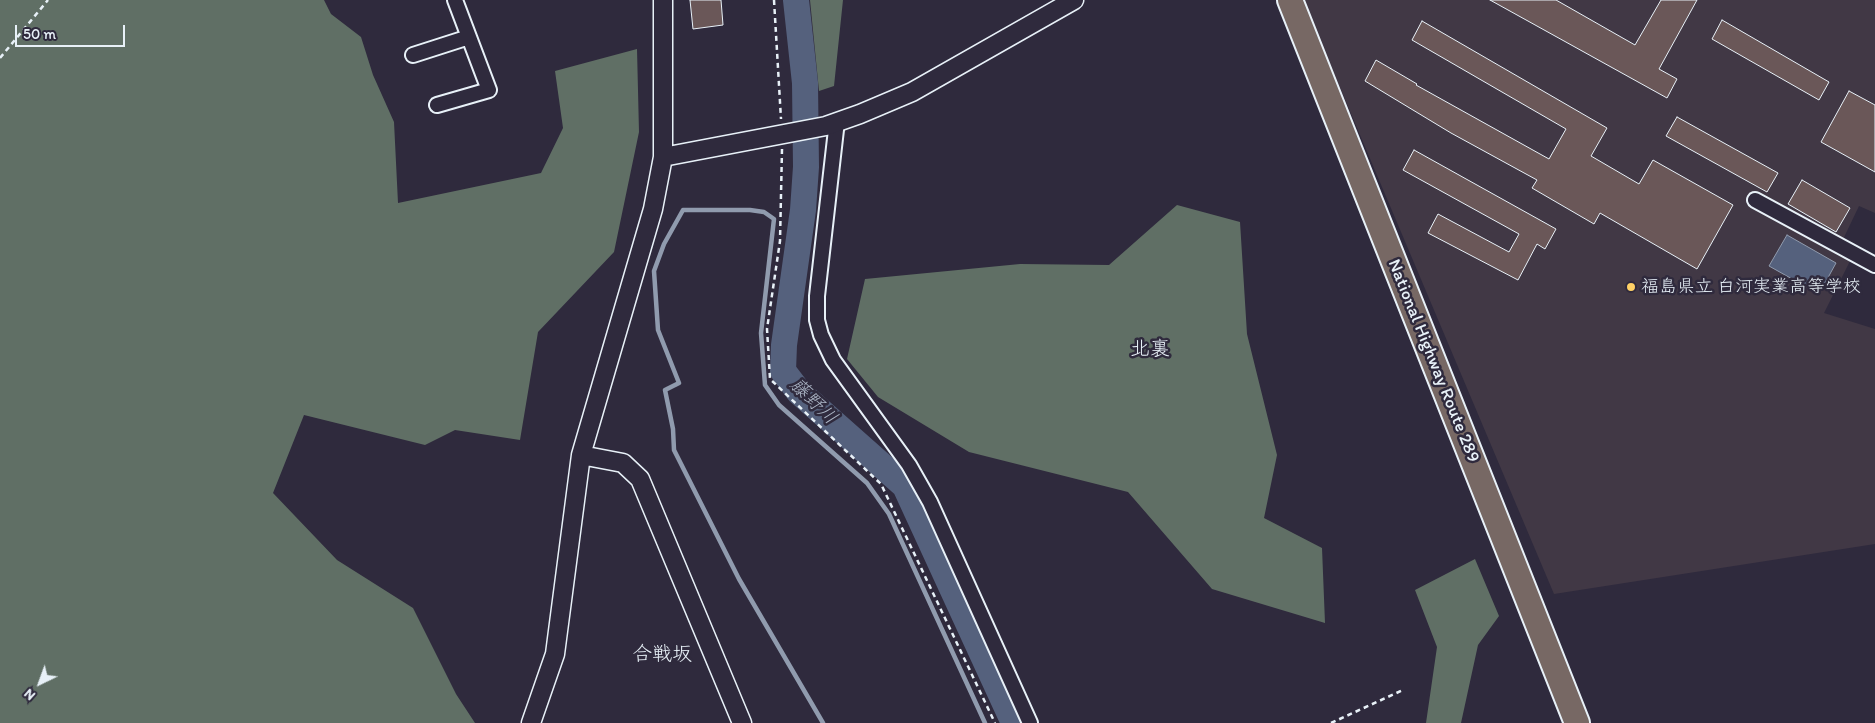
<!DOCTYPE html>
<html>
<head>
<meta charset="utf-8">
<style>
  body { margin:0 }
  #map { position:relative; width:1875px; height:723px; overflow:hidden; background:#2f2a3d; font-family:Itim,sans-serif }
  canvas { display:block }
  .north { position:absolute; left:15px; top:658px; width:50px; height:50px; -webkit-text-stroke:4px #2f2a3d; paint-order:stroke; rotate:222deg; font-size:14px; font-weight:700; line-height:20px; text-align:center; color:#e8f1f8 }
  .north::after { content:''; display:block; margin:auto; width:18px; height:22px; background:#e8f1f8; clip-path:polygon(50% 0,100% 100%,50% 72%,0 100%) }
  .scale { position:absolute; left:15px; top:25px; width:110px; height:22px; box-sizing:border-box; border:2px solid #e8f1f8; border-top:0; padding-left:6px; font-size:15px; line-height:18px; white-space:nowrap; color:#e8f1f8; -webkit-text-stroke:4px #2f2a3d; paint-order:stroke }
</style>
</head>
<body>
<div id="map">
<canvas width="1875" height="723"></canvas>
<div class="north">N</div>
<div class="scale">50 m</div>
</div>
<script>
const g = document.querySelector('canvas').getContext('2d');
g.lineJoin = 'round';
function fillPath(path, color) {
  g.fillStyle = color;
  g.fill(path, 'evenodd');
}
function poly(rows) {
  const path = new Path2D();
  for (const r of rows) {
    path.moveTo(r[0], r[1]);
    for (let i = 2; i < r.length; i += 2) path.lineTo(r[i], r[i + 1]);
  }
  return path;
}
function stroke(path, color, width, dash) {
  g.strokeStyle = color;
  g.lineWidth = width;
  g.lineCap = dash ? 'butt' : 'round';
  g.setLineDash(dash || []);
  g.stroke(path);
}
function drawText(font, color, halo, rows, align = 'center') {
  g.font = font + ' Itim,"Klee One",sans-serif';
  g.lineWidth = 5;
  g.setLineDash([]);
  g.textBaseline = 'middle';
  g.strokeStyle = halo;
  g.fillStyle = color;
  for (const [text, x, y, turn = 0] of rows) {
    g.save();
    g.translate(x, y);
    g.rotate((+turn || 0) * Math.PI / 180);
    g.textAlign = isNaN(turn) ? turn : align;
    if (halo) g.strokeText(text, 0, 0);
    g.fillText(text, 0, 0);
    g.restore();
  }
}
fillPath(poly([
  [1303,0,1875,0,1875,213,1859,206,1836,254,1850,261,1824,313,1875,329,1875,544,1554,594]
]), '#413845');
fillPath(poly([
  [0,0,324,0,331,14,361,37,373,75,394,122,398,203,541,173,563,128,555,71,637,49,639,132,614,252,538,332,520,440,455,430,425,445,304,415,273,493,337,560,413,608,456,694,475,723,0,723],
  [810,0,843,0,834,86,819,91],
  [1177,205,1240,222,1247,334,1277,455,1264,518,1322,548,1325,623,1212,589,1128,492,969,452,878,397,847,359,865,279,1020,264,1109,265],
  [1475,559,1499,616,1478,645,1461,723,1426,723,1437,647,1415,590]
]), '#606f65');
const water = poly([
  [1787,235,1836,263,1819,294,1769,266,1787,235]
]);
fillPath(water, '#55617d');
stroke(water, '#909bae', 1);
stroke(poly([
  [823,723,739,579,674,450,673,429,665,390,679,383,658,330,654,271,664,244,683,210,750,210,764,212,774,219,761,333,765,385,779,405,867,483,889,514,985,723]
]), '#909bae', 4.5);
stroke(poly([
  [796,0,805,83,806,167,803,210,784,345,783,371,799,392,905,486,1014,723]
]), '#55617d', 26);
const building = poly([
  [690,0,721,0,723,25,693,29,690,0],
  [1490,0,1556,0,1635,45,1661,0,1697,0,1659,69,1677,79,1667,98,1490,0],
  [1722,20,1829,82,1819,100,1712,39,1722,20],
  [1422,21,1607,128,1591,156,1639,184,1653,160,1733,205,1697,269,1600,213,1594,224,1532,188,1537,180,1451,133,1365,81,1376,60,1417,84,1416,85,1549,159,1566,129,1412,40,1422,21],
  [1849,91,1875,105,1875,172,1821,142,1849,91],
  [1677,117,1778,173,1767,192,1666,136,1677,117],
  [1414,150,1556,229,1545,249,1537,244,1518,280,1428,233,1438,214,1509,252,1519,234,1403,170,1414,150],
  [1802,180,1850,208,1836,232,1788,204,1802,180]
]);
fillPath(building, '#6a5758');
stroke(building, '#e8f1f8', 1);
const minor = poly([
  [413,55,469,37],
  [437,105,489,90,455,0],
  [837,121,817,296,817,320,821,335,833,360,909,465,930,502,1030,723],
  [1755,200,1875,265]
]);
const tertiary = poly([
  [663,157,826,126,860,114,912,92,1074,0],
  [581,455,623,463,640,479,742,723],
  [531,723,555,654,581,455,653,209,663,157,663,0]
]);
const trunk = poly([
  [1290,0,1577,723]
]);
stroke(minor, '#e8f1f8', 18);
stroke(tertiary, '#e8f1f8', 21);
stroke(trunk, '#e8f1f8', 28);
stroke(poly([
  [774,0,781,119],
  [0,58,48,0],
  [782,149,780,241,767,329,770,379,881,484,995,723],
  [1331,723,1403,690]
]), '#e8f1f8', 2.5, [5, 4]);
stroke(minor, '#2f2a3d', 14);
stroke(tertiary, '#2f2a3d', 18);
stroke(trunk, '#776864', 24);
for (const [x, y, r, color] of [
  [1631,287,5,"#ffd166"]
]) {
  const dot = new Path2D();
  dot.arc(x, y, r, 0, 2 * Math.PI);
  g.fillStyle = color;
  g.fill(dot);
  stroke(dot, '#2f2a3d', 2);
}
drawText('18px', '#e8f1f8', '#2f2a3d', [
  ["福島県立 白河実業高等学校",1641,287]
], 'left');
drawText('18px', '#e8f1f8', '#2f2a3d', [
  ["National Highway Route 289",1433,361,68]
]);
drawText('italic 19px', '#adb7c7', '#2f2a3d', [
  ["藤野川",813,402,44]
]);
drawText('20px', '#e8f1f8', '#2f2a3d', [
  ["北裏",1150,350],
  ["合戦坂",662,655]
]);
</script>
</body>
</html>
